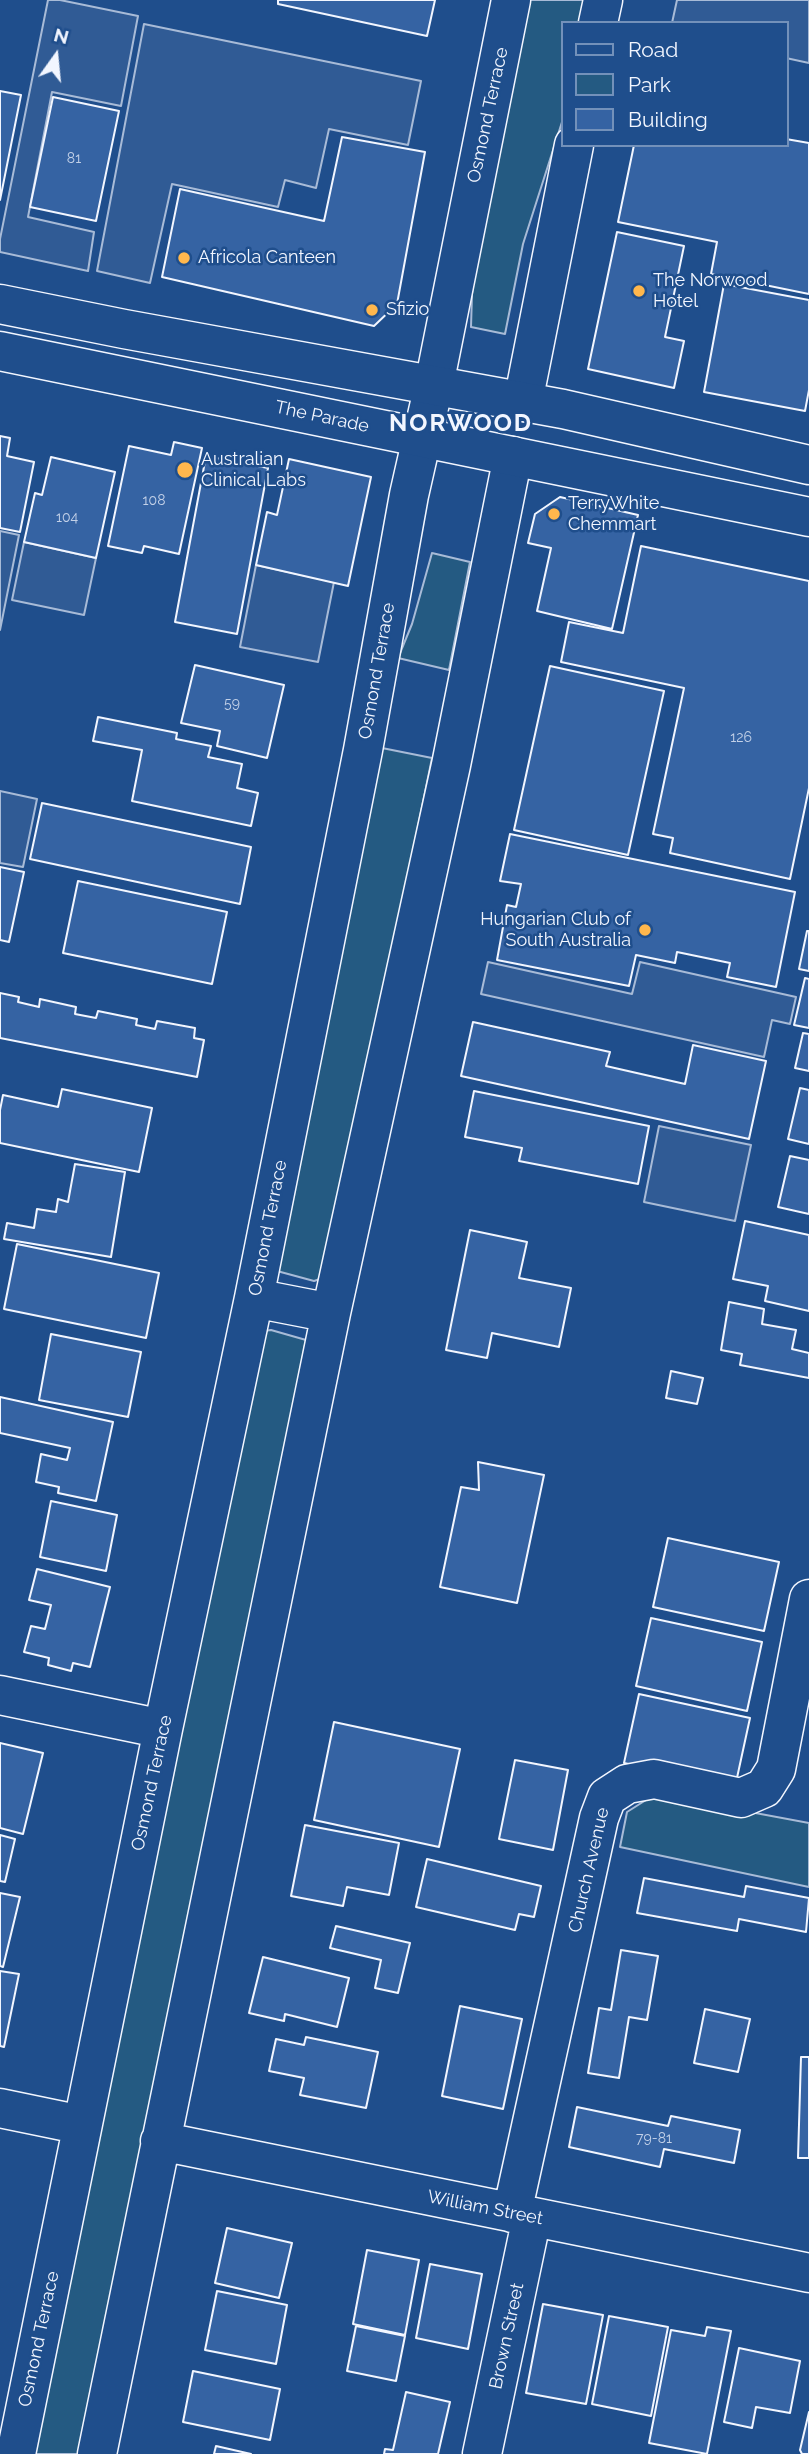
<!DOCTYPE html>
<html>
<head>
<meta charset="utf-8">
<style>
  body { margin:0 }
  #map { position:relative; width:809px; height:2454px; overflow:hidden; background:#1f4e8c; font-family:Raleway,sans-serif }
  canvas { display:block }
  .legend { position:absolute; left:561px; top:21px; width:228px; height:126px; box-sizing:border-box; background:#1f4e8c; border:2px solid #7391ba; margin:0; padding:9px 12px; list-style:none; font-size:21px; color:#f2f6ff }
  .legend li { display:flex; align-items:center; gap:14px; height:35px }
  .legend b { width:35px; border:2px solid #7391ba }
  .north { position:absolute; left:21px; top:21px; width:70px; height:70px; -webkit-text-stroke:5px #1f4e8c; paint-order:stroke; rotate:15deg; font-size:19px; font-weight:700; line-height:28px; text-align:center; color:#f2f6ff }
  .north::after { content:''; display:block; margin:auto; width:24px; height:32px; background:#f2f6ff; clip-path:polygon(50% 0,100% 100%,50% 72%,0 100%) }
</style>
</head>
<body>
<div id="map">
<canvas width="809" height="2454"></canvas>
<ul class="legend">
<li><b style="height:9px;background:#1f4e8c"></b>Road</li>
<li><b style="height:19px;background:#245a82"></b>Park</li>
<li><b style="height:19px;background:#3563a3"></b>Building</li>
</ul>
<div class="north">N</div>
</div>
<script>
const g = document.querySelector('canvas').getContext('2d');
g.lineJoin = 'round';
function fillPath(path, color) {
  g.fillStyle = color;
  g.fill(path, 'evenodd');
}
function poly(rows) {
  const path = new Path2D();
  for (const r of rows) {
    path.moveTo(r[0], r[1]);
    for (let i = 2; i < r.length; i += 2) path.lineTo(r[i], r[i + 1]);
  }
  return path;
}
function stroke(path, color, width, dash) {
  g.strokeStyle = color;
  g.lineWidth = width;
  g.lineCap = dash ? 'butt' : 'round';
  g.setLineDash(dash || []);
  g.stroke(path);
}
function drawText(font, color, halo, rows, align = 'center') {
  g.font = font + ' Raleway,sans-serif';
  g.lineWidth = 5;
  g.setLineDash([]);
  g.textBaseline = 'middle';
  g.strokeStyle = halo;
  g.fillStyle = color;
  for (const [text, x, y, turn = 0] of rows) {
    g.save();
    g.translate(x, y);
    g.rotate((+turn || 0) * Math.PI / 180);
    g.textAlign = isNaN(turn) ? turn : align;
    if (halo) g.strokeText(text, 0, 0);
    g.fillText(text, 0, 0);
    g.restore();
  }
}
const green = poly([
  [529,0,587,0,583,23,562,23,562,122,523,244,505,334,471,327,472,294,474,272,529,0],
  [432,553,470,562,449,670,398,658,412,624,432,553],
  [377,747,432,758,342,1199,320,1279,314,1281,277,1271,377,747],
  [271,1330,306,1340,86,2454,28,2454,264,1331,271,1330],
  [659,1795,809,1823,809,1887,620,1847,627,1812,646,1800,659,1795]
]);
fillPath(green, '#245a82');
stroke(green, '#a8bbd7', 2);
const parking = poly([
  [48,0,60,0,138,16,121,106,52,92,28,217,94,232,88,271,0,252,0,239,48,0],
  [677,0,809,0,809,63,786,58,786,23,672,23,677,0],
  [144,24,421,81,408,145,329,129,316,188,285,180,278,207,172,184,150,283,97,271,144,24],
  [0,531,19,535,0,630,0,531],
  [24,542,96,558,84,615,12,600,24,542],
  [256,565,334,582,318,662,240,647,256,565],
  [0,791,37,799,23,867,0,863,0,791],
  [488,962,632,994,640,962,796,997,790,1024,772,1020,764,1057,481,994,488,962],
  [659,1126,751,1145,735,1221,644,1202,659,1126]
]);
fillPath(parking, '#305b95');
stroke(parking, '#a8bbd7', 2);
const building = poly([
  [278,0,435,0,427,36,278,4,278,0],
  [0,91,21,95,0,200,0,91],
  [53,97,119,111,96,221,30,207,53,97],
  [342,137,425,152,397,304,374,326,162,277,180,189,324,221,342,137],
  [786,139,809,143,809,294,711,274,717,242,618,222,634,145,786,145,786,139],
  [617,232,684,246,665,337,684,341,674,388,588,369,617,232],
  [724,284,809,300,809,390,805,411,704,392,724,284],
  [0,436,10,438,7,456,34,462,20,532,0,528,0,436],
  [174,442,202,448,179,554,144,546,142,553,108,546,129,446,171,455,174,442],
  [206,456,268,468,237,634,175,622,206,456],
  [51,457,115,472,96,558,24,542,35,493,42,495,51,457],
  [289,459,371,477,348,586,256,565,267,512,277,515,289,459],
  [560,497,638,515,612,629,537,611,551,548,528,543,535,514,560,497],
  [641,546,809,581,809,788,790,879,670,853,673,838,653,834,684,688,561,662,569,622,623,633,641,546],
  [195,665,284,685,267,758,217,746,220,731,181,723,195,665],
  [550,666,664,691,628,855,514,830,550,666],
  [98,717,177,733,176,739,211,746,208,757,242,764,237,788,258,793,251,826,132,801,142,750,93,741,98,717],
  [42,803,251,847,240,904,30,859,42,803],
  [510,834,795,892,776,987,727,977,730,963,677,952,675,963,636,955,629,986,497,960,507,905,516,907,521,884,500,881,510,834],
  [0,867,24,872,9,942,0,940,0,867],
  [78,881,227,912,212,984,63,953,78,881],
  [807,931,809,931,809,971,799,969,807,931],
  [805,978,809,979,809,1028,794,1025,805,978],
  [0,993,19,997,18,1002,39,1007,40,999,76,1007,75,1014,96,1018,98,1011,137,1019,136,1025,155,1029,157,1021,195,1028,194,1038,204,1040,197,1077,0,1038,0,993],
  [473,1022,610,1052,606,1066,685,1084,693,1045,766,1061,749,1139,461,1076,473,1022],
  [803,1033,809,1034,809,1071,795,1068,803,1033],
  [800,1088,809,1090,809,1144,788,1139,800,1088],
  [62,1089,152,1108,139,1172,0,1143,0,1110,3,1095,58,1107,62,1089],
  [474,1091,649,1126,638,1184,519,1161,522,1148,465,1137,474,1091],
  [790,1156,809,1160,809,1214,778,1207,790,1156],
  [75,1164,125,1172,111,1257,4,1239,7,1223,34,1228,37,1209,56,1212,58,1199,68,1202,75,1164],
  [745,1221,809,1235,809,1311,765,1301,768,1286,733,1279,745,1221],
  [470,1230,527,1242,519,1278,571,1288,559,1347,492,1333,487,1358,446,1350,470,1230],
  [17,1244,159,1273,146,1338,4,1309,17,1244],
  [729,1302,764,1309,762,1324,796,1330,792,1349,809,1353,809,1378,740,1365,742,1354,721,1350,729,1302],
  [51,1334,141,1352,128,1417,39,1400,51,1334],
  [671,1371,703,1378,697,1404,666,1398,671,1371],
  [0,1397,113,1422,96,1501,58,1493,59,1487,36,1482,41,1454,67,1460,70,1448,0,1433,0,1397],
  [478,1462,544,1475,517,1603,440,1587,461,1487,479,1490,478,1462],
  [51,1501,117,1515,106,1571,40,1557,51,1501],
  [668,1538,779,1562,764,1631,653,1607,668,1538],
  [37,1569,110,1587,90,1667,73,1663,71,1671,48,1665,49,1658,24,1652,31,1626,45,1629,51,1605,29,1600,37,1569],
  [651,1618,762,1642,747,1711,636,1686,651,1618],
  [639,1694,750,1718,735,1787,624,1763,639,1694],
  [334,1722,460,1749,439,1847,314,1820,334,1722],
  [0,1743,43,1753,23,1834,0,1828,0,1743],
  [515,1760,568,1770,553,1850,499,1839,515,1760],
  [305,1825,399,1843,389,1895,347,1887,343,1906,291,1896,305,1825],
  [0,1835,15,1839,5,1882,0,1881,0,1835],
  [427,1859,541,1886,534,1917,519,1914,515,1930,416,1907,427,1859],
  [644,1878,744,1897,746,1886,809,1898,806,1932,739,1919,737,1931,637,1913,644,1878],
  [0,1893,20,1897,3,1967,0,1966,0,1893],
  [336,1926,410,1943,398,1993,375,1988,381,1960,330,1948,336,1926],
  [621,1950,658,1956,647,2020,629,2017,619,2078,588,2073,599,2008,611,2010,621,1950],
  [263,1957,349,1978,337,2027,285,2014,284,2021,249,2013,263,1957],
  [0,1971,19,1974,4,2047,0,2046,0,1971],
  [460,2006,522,2019,503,2109,442,2096,460,2006],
  [705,2009,750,2019,738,2072,694,2063,705,2009],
  [306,2037,378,2052,366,2108,300,2095,304,2078,269,2071,276,2039,304,2045,306,2037],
  [801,2057,809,2057,809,2158,798,2158,801,2057],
  [577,2107,668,2126,671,2116,740,2130,734,2163,664,2149,660,2167,569,2147,577,2107],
  [227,2228,292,2243,279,2298,215,2283,227,2228],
  [367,2250,419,2260,405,2335,353,2324,367,2250],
  [430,2264,482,2274,468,2349,416,2338,430,2264],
  [217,2291,287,2305,276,2364,205,2350,217,2291],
  [543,2304,603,2315,586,2404,526,2393,543,2304],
  [609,2316,668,2327,651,2416,592,2404,609,2316],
  [356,2326,405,2336,396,2381,347,2371,356,2326],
  [707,2327,731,2331,707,2454,649,2443,671,2330,705,2336,707,2327],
  [739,2348,800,2361,790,2413,756,2407,752,2428,724,2422,739,2348],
  [193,2371,280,2389,270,2440,183,2422,193,2371],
  [406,2392,450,2402,438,2454,384,2454,385,2449,393,2450,406,2392],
  [809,2412,809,2454,802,2454,800,2450,809,2412],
  [216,2446,251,2454,214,2454,216,2446]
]);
fillPath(building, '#3563a3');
stroke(building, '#f2f6ff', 2);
const minor = poly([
  [598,23,603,0],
  [523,402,574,145],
  [254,1298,331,1313],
  [0,1695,163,1729],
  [0,2108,82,2125],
  [160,2141,809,2273],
  [512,2213,599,1818,607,1797,627,1784,654,1779,741,1798,764,1788,776,1769,809,1599],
  [16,2454,163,1729,254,1298,363,750,409,495,434,385,511,0],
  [97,2454,331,1313,451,765,513,456],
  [482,2454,532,2217]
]);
const major = poly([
  [0,304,124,329,563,409,809,465],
  [0,351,809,517]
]);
stroke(minor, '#f2f6ff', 41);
stroke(major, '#f2f6ff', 41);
stroke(minor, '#1f4e8c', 38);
stroke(major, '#1f4e8c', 38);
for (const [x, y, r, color] of [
  [184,258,7,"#ffb74d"],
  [639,291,7,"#ffb74d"],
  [372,310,7,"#ffb74d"],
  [185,470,9,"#ffb74d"],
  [554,514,7,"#ffb74d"],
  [645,930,7,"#ffb74d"]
]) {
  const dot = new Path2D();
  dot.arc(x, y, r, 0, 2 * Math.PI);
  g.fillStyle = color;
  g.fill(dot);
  stroke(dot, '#1f4e8c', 2.5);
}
drawText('14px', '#c3d1e8', null, [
  ["81",74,159],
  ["108",154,501],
  ["104",67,518],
  ["59",232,704],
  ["126",741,738],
  ["79-81",654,2139]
]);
drawText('18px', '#f2f6ff', '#1f4e8c', [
  ["Osmond Terrace",488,115,-78],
  ["The Parade",322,417,12],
  ["Osmond Terrace",377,671,-80],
  ["Osmond Terrace",268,1228,-79],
  ["Osmond Terrace",152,1783,-78],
  ["Church Avenue",589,1870,-77],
  ["William Street",485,2208,11],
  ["Brown Street",507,2336,-78],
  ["Osmond Terrace",39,2339,-78]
]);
drawText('18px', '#f2f6ff', '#1f4e8c', [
  ["Africola Canteen",198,258],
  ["The Norwood",653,281],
  ["Hotel",653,302],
  ["Sfizio",386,310],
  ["Australian",201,460],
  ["Clinical Labs",201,481],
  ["TerryWhite",568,504],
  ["Chemmart",568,525],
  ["Hungarian Club of",631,920,"right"],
  ["South Australia",631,941,"right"]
], 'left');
g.letterSpacing = '2px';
drawText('bold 24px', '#f2f6ff', '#1f4e8c', [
  ["NORWOOD",461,424]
]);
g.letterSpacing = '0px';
</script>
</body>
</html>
